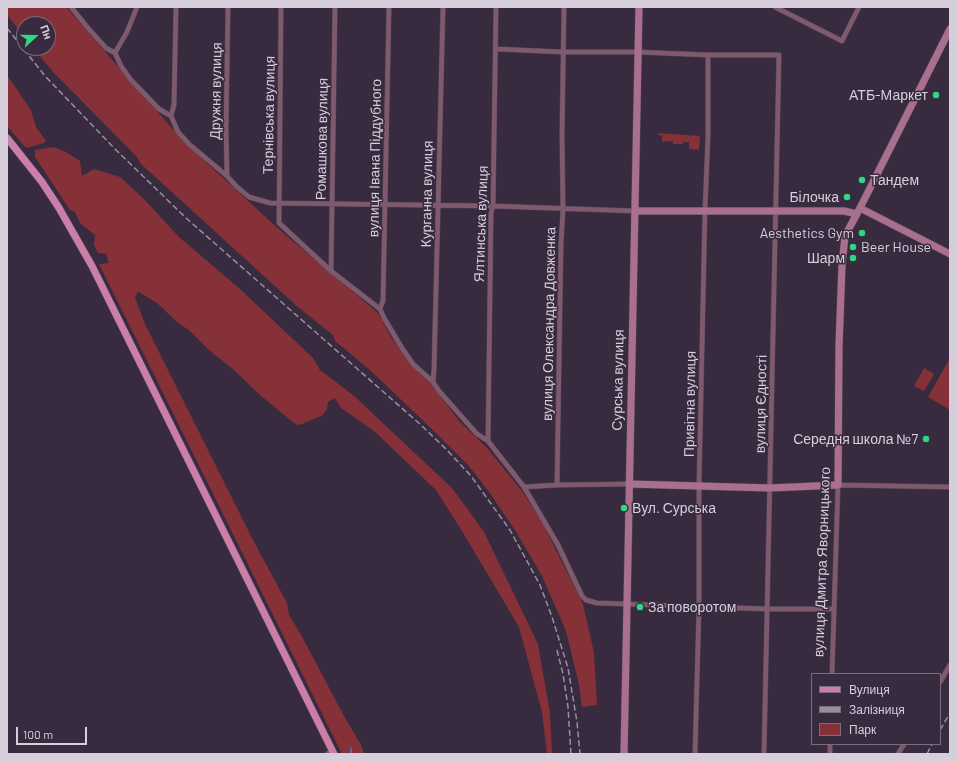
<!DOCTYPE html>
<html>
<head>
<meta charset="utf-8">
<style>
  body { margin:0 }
  #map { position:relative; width:957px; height:761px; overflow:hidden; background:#392b3f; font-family:Barlow,sans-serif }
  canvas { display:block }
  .frame { position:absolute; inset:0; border:8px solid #d7cedb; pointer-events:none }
  .legend { position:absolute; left:811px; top:673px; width:130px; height:72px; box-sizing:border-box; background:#392b3f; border:1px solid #786c7d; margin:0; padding:5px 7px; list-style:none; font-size:12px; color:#d7cedb }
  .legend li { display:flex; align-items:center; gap:8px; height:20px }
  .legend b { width:20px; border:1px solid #786c7d }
  .north { position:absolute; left:16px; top:16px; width:40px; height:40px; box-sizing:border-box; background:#392b3f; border:1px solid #786c7d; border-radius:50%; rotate:69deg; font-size:11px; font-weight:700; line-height:16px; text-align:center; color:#d7cedb }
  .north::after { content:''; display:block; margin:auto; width:14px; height:18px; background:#2dd883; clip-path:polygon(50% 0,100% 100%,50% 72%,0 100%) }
  .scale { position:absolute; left:16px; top:727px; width:71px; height:18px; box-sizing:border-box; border:2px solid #d7cedb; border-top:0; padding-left:5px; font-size:12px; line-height:14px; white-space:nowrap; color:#d7cedb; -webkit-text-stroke:3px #392b3f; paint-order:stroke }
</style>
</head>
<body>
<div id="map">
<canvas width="957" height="761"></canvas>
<div class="frame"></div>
<ul class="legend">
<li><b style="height:5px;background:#cb7fa8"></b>Вулиця</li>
<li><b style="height:5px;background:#9a8f9f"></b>Залізниця</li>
<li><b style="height:11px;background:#853137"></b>Парк</li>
</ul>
<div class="north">Пн</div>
<div class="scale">100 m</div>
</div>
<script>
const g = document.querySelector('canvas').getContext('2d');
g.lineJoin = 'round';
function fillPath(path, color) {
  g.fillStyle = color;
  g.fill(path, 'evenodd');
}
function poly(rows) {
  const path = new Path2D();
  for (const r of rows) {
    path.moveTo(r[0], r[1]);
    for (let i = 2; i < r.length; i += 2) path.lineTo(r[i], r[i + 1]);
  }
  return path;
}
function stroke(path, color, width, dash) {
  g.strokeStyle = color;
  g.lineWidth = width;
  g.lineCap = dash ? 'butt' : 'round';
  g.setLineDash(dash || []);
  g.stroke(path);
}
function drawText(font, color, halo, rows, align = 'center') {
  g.font = font + ' Barlow,sans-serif';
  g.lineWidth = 3;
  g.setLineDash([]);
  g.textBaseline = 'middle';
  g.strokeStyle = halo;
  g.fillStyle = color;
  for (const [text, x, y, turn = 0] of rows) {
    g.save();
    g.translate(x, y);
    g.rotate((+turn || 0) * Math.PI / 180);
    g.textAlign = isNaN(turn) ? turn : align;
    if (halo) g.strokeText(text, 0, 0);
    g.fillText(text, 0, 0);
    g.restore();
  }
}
fillPath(poly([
  [7,7,66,7,186,144,282,232,378,313,391,337,412,366,431,384,460,422,487,448,522,491,544,526,583,604,594,653,597,705,582,707,579,685,566,631,542,576,515,530,489,492,469,466,439,436,370,370,335,341,333,335,299,308,141,164,136,156,54,73,33,48,48,48,48,24,24,24,24,36,7,15],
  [7,75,31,110,36,127,46,141,44,143,26,148,7,126],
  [658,133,700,136,699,150,689,149,689,142,683,142,683,144,673,144,673,141,662,142,662,136,658,135],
  [54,147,66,152,80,161,82,176,94,169,120,177,141,196,179,237,240,289,313,358,320,370,353,395,452,488,484,532,538,644,550,713,552,754,547,754,542,712,519,627,462,531,436,490,374,431,341,408,335,398,328,402,327,409,323,415,302,424,298,425,294,423,260,395,234,370,209,350,190,331,177,322,157,303,144,295,138,292,135,297,145,324,254,542,287,603,289,615,300,633,344,716,361,745,364,754,342,754,99,264,109,263,106,254,98,253,94,245,95,235,80,223,75,212,70,210,35,157,35,150],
  [950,358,950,410,928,397],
  [924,368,934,374,924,391,914,386]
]), '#853137');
stroke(poly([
  [351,754,351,748]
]), '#3c7ec3', 1.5);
const street = poly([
  [71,7,87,27,106,48,115,53,121,66,131,80,159,109,171,116,178,132,190,145,227,176,236,186,249,197,270,203,493,206,635,211],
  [281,7,279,223,331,271,380,309,384,318,402,348,413,364,433,382,439,391,477,434,488,441,524,487],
  [564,7,562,135,563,209,561,244,557,485,524,487,558,545,582,596,586,600,597,603,768,609,834,609],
  [775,7,842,41,859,7],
  [496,49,563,52,637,52,708,55,779,55,764,754],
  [115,53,127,32,137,7],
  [171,116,174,105,176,7],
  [227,176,226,128,228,7],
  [331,271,335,7],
  [380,309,383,301,389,7],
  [433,382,434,370,443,7],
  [488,441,491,213,493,206,496,7],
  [557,485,629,484],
  [832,674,838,485,950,487],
  [940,682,950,665],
  [327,754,333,750],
  [695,754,699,606,699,485,705,210,708,136,708,55],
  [830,754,830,744],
  [898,754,904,744]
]);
const secondary = poly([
  [860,208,950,254],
  [635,211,844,211,857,214],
  [629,484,770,488,838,485,839,346,842,265,845,236,860,208,950,29],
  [624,754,639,7]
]);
const primary = poly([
  [7,138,42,182,59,208,92,266,334,754]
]);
stroke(street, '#55485b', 5.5);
stroke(secondary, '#55485b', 8);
stroke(primary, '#55485b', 8);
stroke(street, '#7f5a6d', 4.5);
stroke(secondary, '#aa6f8e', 7);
stroke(primary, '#cb7fa8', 7);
stroke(poly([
  [7,28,45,76,114,148,186,218,421,425,447,450,471,476,510,530,540,585,552,617,568,668,577,722,580,754],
  [557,650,563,674,568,707,571,754],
  [940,730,950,713],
  [927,754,932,744]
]), '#9a8f9f', 1.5, [6, 3]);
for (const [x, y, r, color] of [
  [936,95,4,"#2dd883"],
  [862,180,4,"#2dd883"],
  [847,197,4,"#2dd883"],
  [862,233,4,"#2dd883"],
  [853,247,4,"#2dd883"],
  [853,258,4,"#2dd883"],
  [926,439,4,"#2dd883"],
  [624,508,4,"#2dd883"],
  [640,607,4,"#2dd883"]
]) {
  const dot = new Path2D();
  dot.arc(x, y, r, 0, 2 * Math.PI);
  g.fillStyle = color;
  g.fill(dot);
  stroke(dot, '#392b3f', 1.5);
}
drawText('14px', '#d7cedb', '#392b3f', [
  ["Дружня вулиця",216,91,-89],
  ["Тернівська вулиця",269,115,-89],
  ["Ромашкова вулиця",322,139,-89],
  ["вулиця Івана Піддубного",375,158,-89],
  ["Курганна вулиця",427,194,-89],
  ["Ялтинська вулиця",481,224,-88],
  ["вулиця Олександра Довженка",549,324,-89],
  ["Сурська вулиця",618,380,-89],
  ["Привітна вулиця",690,404,-89],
  ["вулиця Єдності",761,404,-89],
  ["вулиця Дмитра Яворницького",822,562,-88]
]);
drawText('14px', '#d7cedb', '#392b3f', [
  ["АТБ-Маркет",928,95],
  ["Тандем",870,180,"left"],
  ["Білочка",839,197],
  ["Aesthetics Gym",854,233],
  ["Beer House",861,247,"left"],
  ["Шарм",845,258],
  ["Середня школа №7",918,439],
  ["Вул. Сурська",632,508,"left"],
  ["За поворотом",648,607,"left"]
], 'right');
</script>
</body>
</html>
